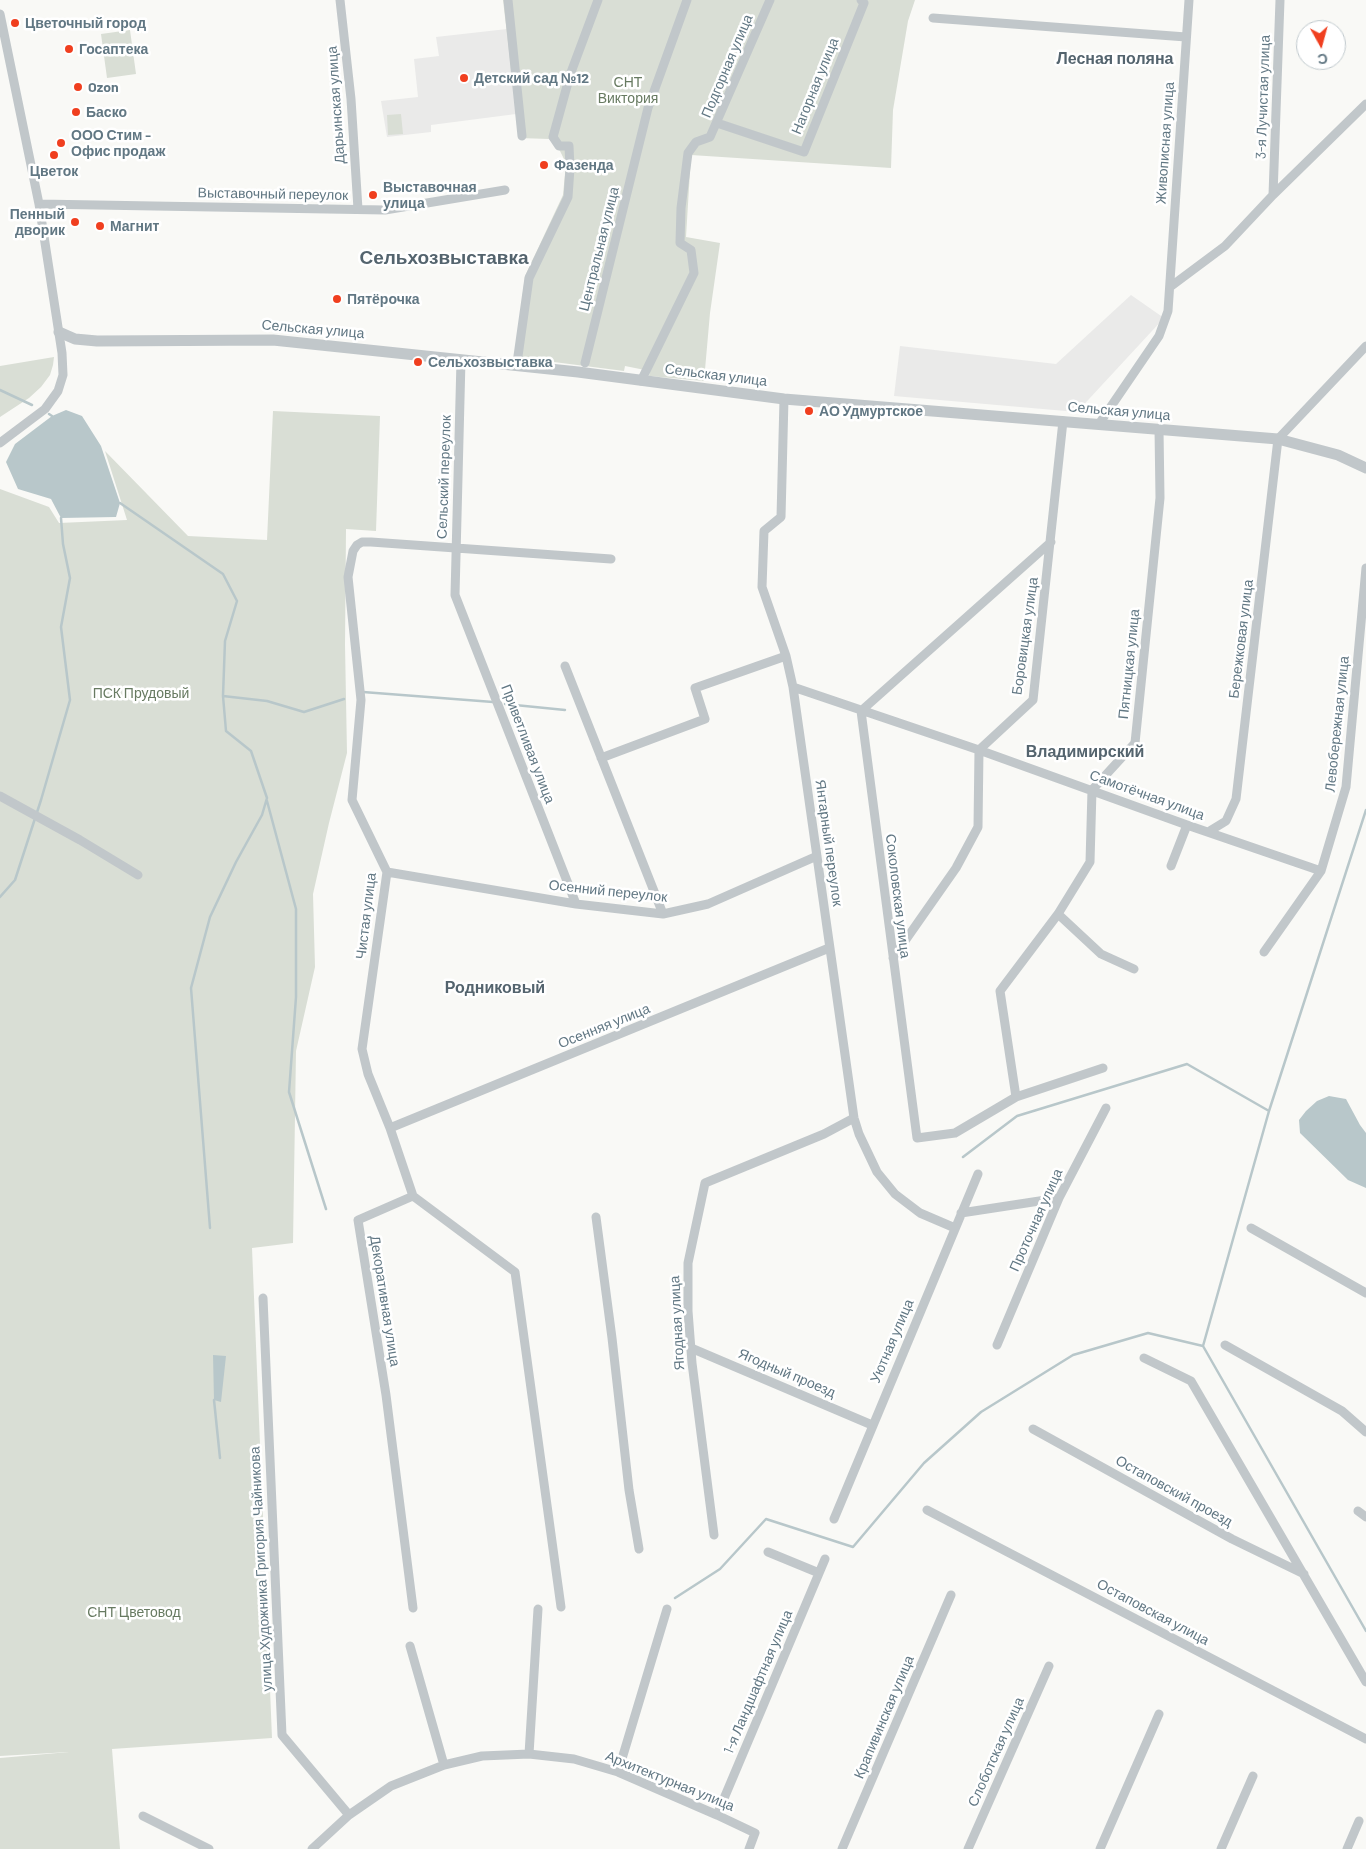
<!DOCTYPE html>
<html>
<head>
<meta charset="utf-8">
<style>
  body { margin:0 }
  #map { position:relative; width:1366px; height:1849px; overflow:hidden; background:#f9f9f6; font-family:Barlow,sans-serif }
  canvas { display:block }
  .north { position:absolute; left:1296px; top:20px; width:50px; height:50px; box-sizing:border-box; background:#fff; border:1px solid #c0c9cd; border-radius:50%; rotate:173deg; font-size:14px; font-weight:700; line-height:20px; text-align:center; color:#617783 }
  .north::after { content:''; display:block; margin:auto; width:18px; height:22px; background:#f03f1f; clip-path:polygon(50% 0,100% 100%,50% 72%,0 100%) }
</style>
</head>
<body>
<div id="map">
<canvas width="1366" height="1849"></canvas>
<div class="north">С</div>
</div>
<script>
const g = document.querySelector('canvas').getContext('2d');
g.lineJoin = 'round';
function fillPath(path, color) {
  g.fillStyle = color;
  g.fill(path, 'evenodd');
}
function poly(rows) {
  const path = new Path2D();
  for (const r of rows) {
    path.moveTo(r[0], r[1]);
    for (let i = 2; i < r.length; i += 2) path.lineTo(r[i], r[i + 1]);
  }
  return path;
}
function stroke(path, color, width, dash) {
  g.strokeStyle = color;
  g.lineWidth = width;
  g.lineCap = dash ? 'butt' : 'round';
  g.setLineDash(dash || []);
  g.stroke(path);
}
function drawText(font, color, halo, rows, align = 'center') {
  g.font = font + ' Barlow,sans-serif';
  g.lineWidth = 5;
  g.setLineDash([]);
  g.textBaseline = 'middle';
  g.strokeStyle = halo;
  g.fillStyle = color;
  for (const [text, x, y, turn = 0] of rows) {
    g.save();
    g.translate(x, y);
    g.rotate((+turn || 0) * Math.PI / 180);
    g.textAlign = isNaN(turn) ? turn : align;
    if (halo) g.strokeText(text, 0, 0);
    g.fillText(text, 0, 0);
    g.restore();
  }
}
fillPath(poly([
  [507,29,516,114,431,125,431,132,387,137,381,101,418,97,414,59,439,56,436,37],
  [1131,295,1164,318,1077,412,894,396,900,346,1056,364]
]), '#eaeae9');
fillPath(poly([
  [503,0,915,0,908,21,893,110,891,168,691,155,686,237,720,243,710,313,704,381,649,376,650,371,625,366,624,371,515,357,525,276,563,195,566,163,560,151,549,139,519,138],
  [130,30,136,74,107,78,101,34],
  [401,114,403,134,388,135,387,115],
  [54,357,53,365,50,375,41,387,29,398,0,417,0,366],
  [273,411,380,416,376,531,346,529,345,645,347,753,329,823,313,894,315,967,296,1051,293,1243,252,1248,272,1738,112,1749,120,1849,0,1849,0,1758,69,1752,0,1756,0,489,49,507,59,523,127,520,105,451,188,536,267,540]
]), '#d9ded5');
fillPath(poly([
  [66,410,82,416,101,446,120,503,116,517,61,518,51,499,18,489,6,462,15,444,52,416],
  [1329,1096,1346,1099,1360,1125,1366,1133,1366,1188,1348,1180,1300,1133,1299,1120,1306,1111,1317,1101],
  [213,1355,226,1356,221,1402,214,1400]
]), '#b8c7ca');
stroke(poly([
  [0,390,32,405],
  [49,414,52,416],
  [120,503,223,574,237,601,225,641,223,696,226,731,251,751,267,798,262,815,236,862,210,917,191,988,210,1228],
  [363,692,493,702],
  [223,696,267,701,304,712,344,699],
  [505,704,565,710],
  [267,801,296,909,296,997,289,1092,326,1209],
  [1366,810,1269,1111,1203,1346,1366,1631],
  [0,897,15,880,41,800,70,700,61,627,70,578,63,544,61,518],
  [963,1157,1017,1116,1187,1064,1269,1111],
  [214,1400,220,1458],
  [675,1598,720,1569,766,1519,853,1547,924,1463,981,1412,1073,1355,1148,1333,1203,1346]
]), '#b8c7ca', 2.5);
stroke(poly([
  [340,0,351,99,358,209],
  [508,0,522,136],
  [0,14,39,204,62,353,63,375,58,391,45,409,0,443],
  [933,18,1186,37],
  [717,123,804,152,864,3,861,0],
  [1273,195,1280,0],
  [39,204,385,210,505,190],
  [1170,287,1225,246,1273,195,1366,104],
  [518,356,529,278,568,197,570,168,569,146,559,146,553,137,570,75,598,0],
  [461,360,455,595,576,904],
  [585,363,648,108,687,0],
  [641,381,694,273,691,250,680,243,681,208,688,153,696,142,710,137,770,0],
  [784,399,781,517,764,531,762,587,786,656],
  [1099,424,1159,336,1168,311,1189,0],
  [1051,542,861,711,917,1138,955,1133,1016,1097,1103,1068],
  [565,666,663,914],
  [793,687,979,750,1187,825,1321,871],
  [601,758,705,719,695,688,786,656,793,687,854,1118,859,1134,877,1172,895,1194,920,1213,955,1228],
  [0,796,80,840,138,875],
  [1208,832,1226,821,1236,799,1278,439,1366,346],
  [1171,866,1187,825],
  [387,872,576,904,663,914,708,904,817,856],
  [1058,914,1101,954,1134,969],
  [1264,952,1321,871,1346,787,1366,568],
  [893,958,956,868,978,827,979,750,1033,700,1063,421],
  [1016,1097,1000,991,1058,914,1090,862,1092,790,1135,743,1160,498,1159,429],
  [390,1128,829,948],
  [413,1196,390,1128,368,1074,362,1049,387,872,352,800,361,700,348,577,353,551,357,545,362,542,371,542,611,559],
  [413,1196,515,1272,561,1607],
  [961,1213,1059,1198],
  [596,1217,612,1338,629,1490,639,1549],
  [1251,1228,1366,1293],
  [263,1298,282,1735,349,1815],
  [997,1345,1059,1198,1106,1108],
  [1225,1345,1342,1411,1366,1432],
  [691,1348,872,1425],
  [1144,1358,1191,1381,1366,1682],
  [1033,1429,1232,1539,1304,1574],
  [927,1510,1366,1739],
  [1358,1511,1366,1517],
  [834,1519,978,1174],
  [714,1535,692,1363,688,1311,688,1263,705,1183,824,1134,854,1118],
  [768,1552,819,1573],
  [413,1608,386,1395,358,1220,413,1196],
  [410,1646,444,1765],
  [529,1754,538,1609],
  [618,1772,667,1609],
  [717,1815,825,1559],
  [143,1816,209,1849],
  [312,1849,349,1815,391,1786,444,1765,482,1756,529,1754,574,1759,618,1772,717,1815,755,1833,749,1849],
  [842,1849,951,1595],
  [968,1849,1049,1666],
  [1100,1849,1159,1714],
  [1221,1849,1253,1776],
  [1347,1849,1359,1821]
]), '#c1c7ca', 9);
stroke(poly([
  [59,332,75,339,97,341,273,340,578,372,784,399,1278,439,1338,455,1366,468]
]), '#c1c7ca', 11);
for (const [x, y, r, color] of [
  [15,23,5,"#f03f1f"],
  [69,49,5,"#f03f1f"],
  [464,78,5,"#f03f1f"],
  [78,87,5,"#f03f1f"],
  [76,112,5,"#f03f1f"],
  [61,143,5,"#f03f1f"],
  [54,155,5,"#f03f1f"],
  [544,165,5,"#f03f1f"],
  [373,195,5,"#f03f1f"],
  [75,222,5,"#f03f1f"],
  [100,226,5,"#f03f1f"],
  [337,299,5,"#f03f1f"],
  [418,362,5,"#f03f1f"],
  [809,411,5,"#f03f1f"]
]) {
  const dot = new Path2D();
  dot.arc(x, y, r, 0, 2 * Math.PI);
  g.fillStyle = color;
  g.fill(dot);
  stroke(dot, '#fff', 2);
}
drawText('bold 14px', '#617783', '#fff', [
  ["Цветочный город",25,23],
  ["Госаптека",79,49],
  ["Детский сад №12",474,78],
  ["Ozon",88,87],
  ["Баско",86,112],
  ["ООО Стим -",71,135],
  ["Офис продаж",71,151],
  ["Фазенда",554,165],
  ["Цветок",54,171,"center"],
  ["Выставочная",383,187],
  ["улица",383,203],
  ["Пенный",65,214,"right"],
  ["дворик",65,230,"right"],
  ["Магнит",110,226],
  ["Пятёрочка",347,299],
  ["Сельхозвыставка",428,362],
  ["АО Удмуртское",819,411]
], 'left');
drawText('14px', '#617783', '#fff', [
  ["Подгорная улица",727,66,-67],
  ["Нагорная улица",815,86,-68],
  ["3-я Лучистая улица",1263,97,-88],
  ["Дарьинская улица",336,105,-94],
  ["Живописная улица",1165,143,-86],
  ["Выставочный переулок",273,194,1],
  ["Центральная улица",599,249,-76],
  ["Сельская улица",313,329,5],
  ["Сельская улица",716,375,7],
  ["Сельская улица",1119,411,5],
  ["Сельский переулок",444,477,-88],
  ["Боровицкая улица",1025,636,-82],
  ["Бережковая улица",1241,639,-83],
  ["Пятницкая улица",1129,664,-84],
  ["Левобережная улица",1337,724,-84],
  ["Приветливая улица",528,744,69],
  ["Самотёчная улица",1147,795,20],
  ["Янтарный переулок",829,843,82],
  ["Осенний переулок",608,891,6],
  ["Соколовская улица",898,896,83],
  ["Чистая улица",366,916,-83],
  ["Осенняя улица",604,1026,-22],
  ["Проточная улица",1036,1220,-66],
  ["Декоративная улица",385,1301,81],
  ["Ягодная улица",677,1323,-93],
  ["Уютная улица",892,1341,-67],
  ["Ягодный проезд",787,1373,23],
  ["Остаповский проезд",1174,1491,29],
  ["улица Художника Григория Чайникова",261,1569,-93],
  ["Остаповская улица",1153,1612,28],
  ["1-я Ландшафтная улица",758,1682,-67],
  ["Крапивинская улица",884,1717,-67],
  ["Слоботская улица",996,1752,-66],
  ["Архитектурная улица",670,1781,22]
]);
drawText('14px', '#677a61', '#fff', [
  ["СНТ",628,82],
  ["Виктория",628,98],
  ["ПСК Прудовый",141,693],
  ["СНТ Цветовод",134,1612]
]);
drawText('bold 16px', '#54646e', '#fff', [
  ["Лесная поляна",1115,59],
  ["Владимирский",1085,752],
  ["Родниковый",495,988]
]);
drawText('bold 19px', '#54646e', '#fff', [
  ["Сельхозвыставка",444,258]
]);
</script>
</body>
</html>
